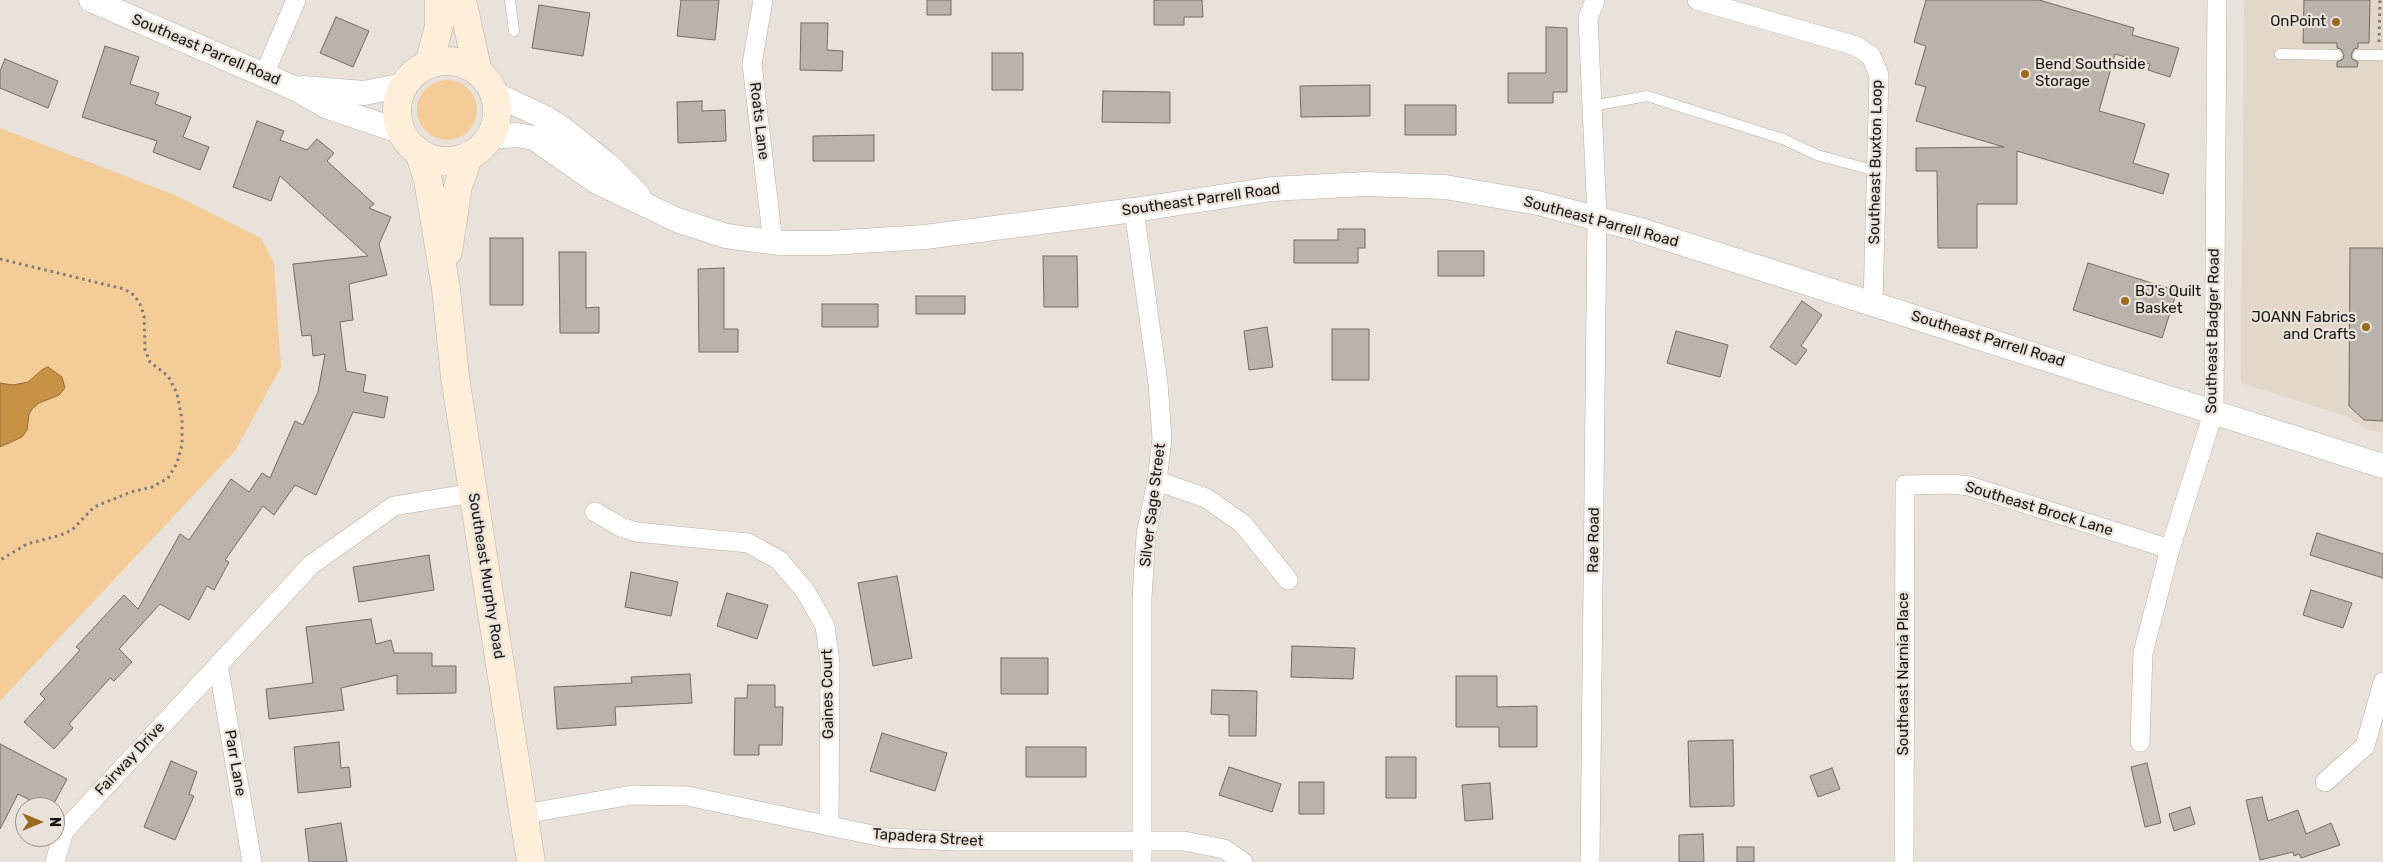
<!DOCTYPE html>
<html>
<head>
<meta charset="utf-8">
<style>
  body { margin:0 }
  #map { position:relative; width:2383px; height:862px; overflow:hidden; background:#e8e2da; font-family:Rubik,sans-serif }
  canvas { display:block }
  .north { position:absolute; left:15px; top:797px; width:50px; height:50px; box-sizing:border-box; background:#e8e2da; border:1px solid #95908b; border-radius:50%; rotate:90deg; font-size:14px; font-weight:700; line-height:20px; text-align:center; color:#191614 }
  .north::after { content:''; display:block; margin:auto; width:18px; height:22px; background:#9b6a1e; clip-path:polygon(50% 0,100% 100%,50% 72%,0 100%) }
</style>
</head>
<body>
<div id="map">
<canvas width="2383" height="862"></canvas>
<div class="north">N</div>
</div>
<script>
const g = document.querySelector('canvas').getContext('2d');
g.lineJoin = 'round';
function fillPath(path, color) {
  g.fillStyle = color;
  g.fill(path, 'evenodd');
}
function poly(rows) {
  const path = new Path2D();
  for (const r of rows) {
    if (r.length === 3) {
      path.moveTo(r[0] + r[2], r[1]);
      path.arc(r[0], r[1], r[2], 0, 2 * Math.PI);
      continue;
    }
    path.moveTo(r[0], r[1]);
    for (let i = 2; i < r.length; i += 2) path.lineTo(r[i], r[i + 1]);
  }
  return path;
}
function stroke(path, color, width, dash) {
  g.strokeStyle = color;
  g.lineWidth = width;
  g.lineCap = dash ? 'butt' : 'round';
  g.setLineDash(dash || []);
  g.stroke(path);
}
function drawText(font, color, halo, rows, align = 'center') {
  g.font = font + ' Rubik,sans-serif';
  g.lineWidth = 4.5;
  g.setLineDash([]);
  g.textBaseline = 'middle';
  g.strokeStyle = halo;
  g.fillStyle = color;
  for (const [text, x, y, turn = 0] of rows) {
    g.save();
    g.translate(x, y);
    g.rotate((+turn || 0) * Math.PI / 180);
    g.textAlign = isNaN(turn) ? turn : align;
    if (halo) g.strokeText(text, 0, 0);
    g.fillText(text, 0, 0);
    g.restore();
  }
}
fillPath(poly([
  [2244,0,2383,0,2383,433,2365,429,2346,416,2241,383]
]), '#e2d7c9');
fillPath(poly([
  [447,110,30],
  [0,128,175,195,261,238,274,263,281,367,235,451,0,701]
]), '#f4cc98');
const water = poly([
  [48,367,62,377,65,388,59,395,39,403,32,409,29,414,27,430,22,437,0,447,0,383,13,385,28,382,43,369,48,367]
]);
fillPath(water, '#c79246');
stroke(water, '#936d37', 1);
const building = poly([
  [681,0,719,0,715,40,677,36,681,0],
  [927,0,951,0,951,15,927,15,927,0],
  [1154,0,1202,0,1203,17,1184,17,1184,25,1154,25,1154,0],
  [1926,0,2039,0,2134,28,2132,35,2179,48,2170,77,2148,70,2150,64,2115,54,2099,111,2145,124,2133,163,2169,174,2163,194,2017,151,2017,204,1977,204,1977,248,1938,248,1937,171,1916,171,1916,148,2004,147,1916,121,1926,87,1915,84,1926,46,1914,42,1926,0],
  [2304,0,2370,0,2369,43,2358,43,2358,48,2354,49,2351,55,2352,59,2358,62,2357,67,2337,67,2337,62,2343,59,2344,55,2341,49,2337,48,2337,43,2303,43,2304,0],
  [539,5,590,13,583,56,532,48,539,5],
  [336,17,369,31,353,67,320,53,336,17],
  [801,23,828,23,827,50,843,51,842,71,800,70,801,23],
  [1546,27,1567,28,1567,92,1553,92,1553,103,1508,103,1508,73,1546,73,1546,27],
  [105,46,139,57,130,84,159,93,155,104,191,117,183,137,209,147,200,170,153,152,157,141,82,117,105,46],
  [992,53,1023,53,1023,90,992,90,992,53],
  [5,59,58,81,48,108,0,88,0,71,5,59],
  [1370,85,1370,116,1301,117,1300,86,1370,85],
  [1103,91,1170,92,1170,123,1102,122,1103,91],
  [702,101,702,111,725,110,726,141,678,143,677,102,702,101],
  [1405,105,1456,105,1456,135,1405,135,1405,105],
  [257,121,284,131,280,140,307,150,317,139,334,153,327,161,374,204,369,208,391,217,379,244,387,275,349,284,353,320,340,322,346,371,366,375,363,392,388,397,384,418,353,412,316,495,295,485,274,515,263,506,225,560,229,562,214,590,207,586,189,620,160,604,119,649,132,662,114,681,110,678,69,724,73,728,54,749,24,722,45,699,40,694,80,650,76,647,124,595,138,609,180,534,189,540,231,479,249,492,262,473,270,478,295,421,303,425,318,392,325,354,313,356,311,335,302,336,293,264,368,256,280,176,271,201,233,187,257,121],
  [874,135,874,161,813,161,813,136,874,135],
  [1338,229,1365,229,1365,248,1358,248,1358,263,1294,263,1294,240,1338,240,1338,229],
  [490,238,523,238,523,305,490,305,490,238],
  [2350,248,2383,248,2383,421,2364,420,2349,406,2350,248],
  [1438,251,1484,251,1484,276,1438,276,1438,251],
  [559,252,586,252,586,308,599,307,599,333,560,333,559,252],
  [1043,256,1077,256,1078,307,1044,307,1043,256],
  [2088,263,2177,291,2162,338,2073,310,2088,263],
  [724,268,724,329,738,329,738,352,699,352,698,269,724,268],
  [916,296,965,296,965,314,916,314,916,296],
  [1802,301,1822,315,1801,346,1807,350,1796,365,1770,347,1802,301],
  [822,304,878,304,878,327,822,327,822,304],
  [1267,327,1273,367,1249,370,1244,331,1267,327],
  [1332,329,1369,329,1369,380,1332,380,1332,329],
  [1676,331,1728,345,1720,377,1667,363,1676,331],
  [2317,533,2383,554,2383,578,2310,555,2317,533],
  [429,555,434,590,359,602,353,567,429,555],
  [631,572,678,582,671,616,625,607,631,572],
  [897,576,912,658,873,666,858,583,897,576],
  [2311,590,2352,603,2343,628,2303,615,2311,590],
  [727,593,768,605,757,639,717,626,727,593],
  [371,619,376,644,391,640,394,653,432,653,432,666,456,666,456,693,397,694,397,675,341,688,344,710,269,719,266,689,313,683,306,627,371,619],
  [1292,646,1355,648,1353,679,1291,677,1292,646],
  [1001,658,1048,658,1048,694,1001,694,1001,658],
  [690,674,692,703,615,707,616,725,557,729,554,687,632,683,631,677,690,674],
  [1456,676,1497,676,1497,707,1537,706,1537,747,1499,747,1499,727,1456,727,1456,676],
  [748,685,775,685,775,707,783,707,782,745,759,745,759,755,734,755,735,698,747,698,748,685],
  [1212,690,1257,691,1256,736,1229,736,1229,715,1211,714,1212,690],
  [882,733,947,753,935,791,870,771,882,733],
  [1733,740,1734,806,1690,807,1688,741,1733,740],
  [339,742,341,768,349,767,351,787,298,793,294,747,339,742],
  [0,744,67,779,52,807,44,807,18,794,0,829,0,744],
  [1026,747,1086,747,1086,777,1026,777,1026,747],
  [1386,757,1416,757,1416,798,1386,798,1386,757],
  [171,761,197,772,189,794,194,796,175,840,144,827,171,761],
  [2147,763,2161,823,2145,827,2131,767,2147,763],
  [1229,767,1281,784,1272,812,1219,795,1229,767],
  [1832,768,1840,789,1818,797,1810,776,1832,768],
  [1299,782,1324,782,1324,814,1299,814,1299,782],
  [1490,783,1493,819,1465,821,1462,785,1490,783],
  [2262,797,2268,821,2298,810,2306,834,2331,823,2340,845,2301,858,2299,854,2294,856,2293,852,2260,860,2246,800,2262,797],
  [2190,807,2195,824,2174,831,2169,814,2190,807],
  [341,823,347,862,309,862,305,829,341,823],
  [1703,834,1704,862,1679,862,1679,835,1703,834],
  [1737,847,1754,847,1754,862,1737,862,1737,847]
]);
fillPath(building, '#bab3ac');
stroke(building, '#726c65', 1);
const service = poly([
  [510,0,514,31],
  [2280,54,2337,55],
  [2358,55,2383,55],
  [1592,106,1647,96,1783,139,1817,155,1876,171]
]);
const minor = poly([
  [763,0,752,64,773,243],
  [1697,0,1856,46,1871,56,1879,75,1873,303],
  [264,75,296,0],
  [1134,210,1158,383,1162,438,1157,481,1146,535,1142,598,1142,862],
  [1157,481,1206,498,1243,524,1288,580],
  [595,512,621,527,636,532,748,543,779,560,806,592,825,626,830,663,829,826],
  [218,664,252,862],
  [2140,742,2143,653,2170,549,2214,411,2217,0],
  [2325,782,2365,746,2383,682],
  [524,814,632,795,687,796,887,838,957,841,1184,841,1224,849,1243,862],
  [55,862,64,831,311,565,394,506,473,493],
  [1590,862,1597,217,1588,18,1595,0],
  [1904,862,1905,485,1951,484,1969,486,2170,549]
]);
const tertiary = poly([
  [91,0,294,88,328,107,402,132],
  [302,88,364,93,404,85],
  [493,93,546,118,563,129,608,165,638,195],
  [489,137,517,135,534,138,597,182,677,220,726,236,779,243,829,243,925,237,1134,210,1272,189,1366,184,1445,187,1538,203,1637,229,2383,466]
]);
const secondary = poly([
  [462,0,478,72],
  [447,111,50],
  [429,64,439,26,439,0],
  [419,152,428,180,446,289,455,377,531,862],
  [448,252,458,186,469,155]
]);
stroke(service, '#b7b1a9', 11);
stroke(minor, '#b7b1a9', 20);
stroke(tertiary, '#b7b1a9', 25);
stroke(secondary, '#b7b1a9', 29);
stroke(poly([
  [2379,42,2380,0],
  [0,259,124,289,134,295,141,306,144,316,145,350,150,362,168,376,177,393,182,420,182,445,177,463,168,478,152,487,131,492,94,507,72,530,61,535,27,544,0,560]
]), '#7f7b76', 3, [2.5, 4]);
stroke(service, '#fff', 10);
stroke(minor, '#fff', 19);
stroke(tertiary, '#fff', 24);
stroke(secondary, '#feeeda', 28);
for (const [x, y, r, color] of [
  [2336,22,5,"#9b6a1e"],
  [2025,74,5,"#9b6a1e"],
  [2125,301,5,"#9b6a1e"],
  [2366,327,5,"#9b6a1e"]
]) {
  const dot = new Path2D();
  dot.arc(x, y, r, 0, 2 * Math.PI);
  g.fillStyle = color;
  g.fill(dot);
  stroke(dot, '#e8e2da', 2);
}
drawText('15px', '#191614', '#e8e2da', [
  ["OnPoint",2326,22],
  ["Bend Southside",2035,65,"left"],
  ["Storage",2035,82,"left"],
  ["BJ's Quilt",2135,292,"left"],
  ["Basket",2135,309,"left"],
  ["JOANN Fabrics",2356,318],
  ["and Crafts",2356,335]
], 'right');
drawText('15px', '#191614', '#e8e2da', [
  ["Southeast Parrell Road",206,50,23],
  ["Roats Lane",759,121,83],
  ["Southeast Buxton Loop",1876,162,-89],
  ["Southeast Parrell Road",1201,200,-8],
  ["Southeast Parrell Road",1601,222,15],
  ["Southeast Badger Road",2213,331,-89],
  ["Southeast Parrell Road",1988,339,17],
  ["Silver Sage Street",1153,505,-83],
  ["Southeast Brock Lane",2039,509,17],
  ["Rae Road",1594,540,-89],
  ["Southeast Murphy Road",486,576,81],
  ["Southeast Narnia Place",1904,674,-90],
  ["Gaines Court",828,694,-91],
  ["Fairway Drive",130,759,-47],
  ["Parr Lane",235,763,80],
  ["Tapadera Street",928,838,4]
]);
</script>
</body>
</html>
